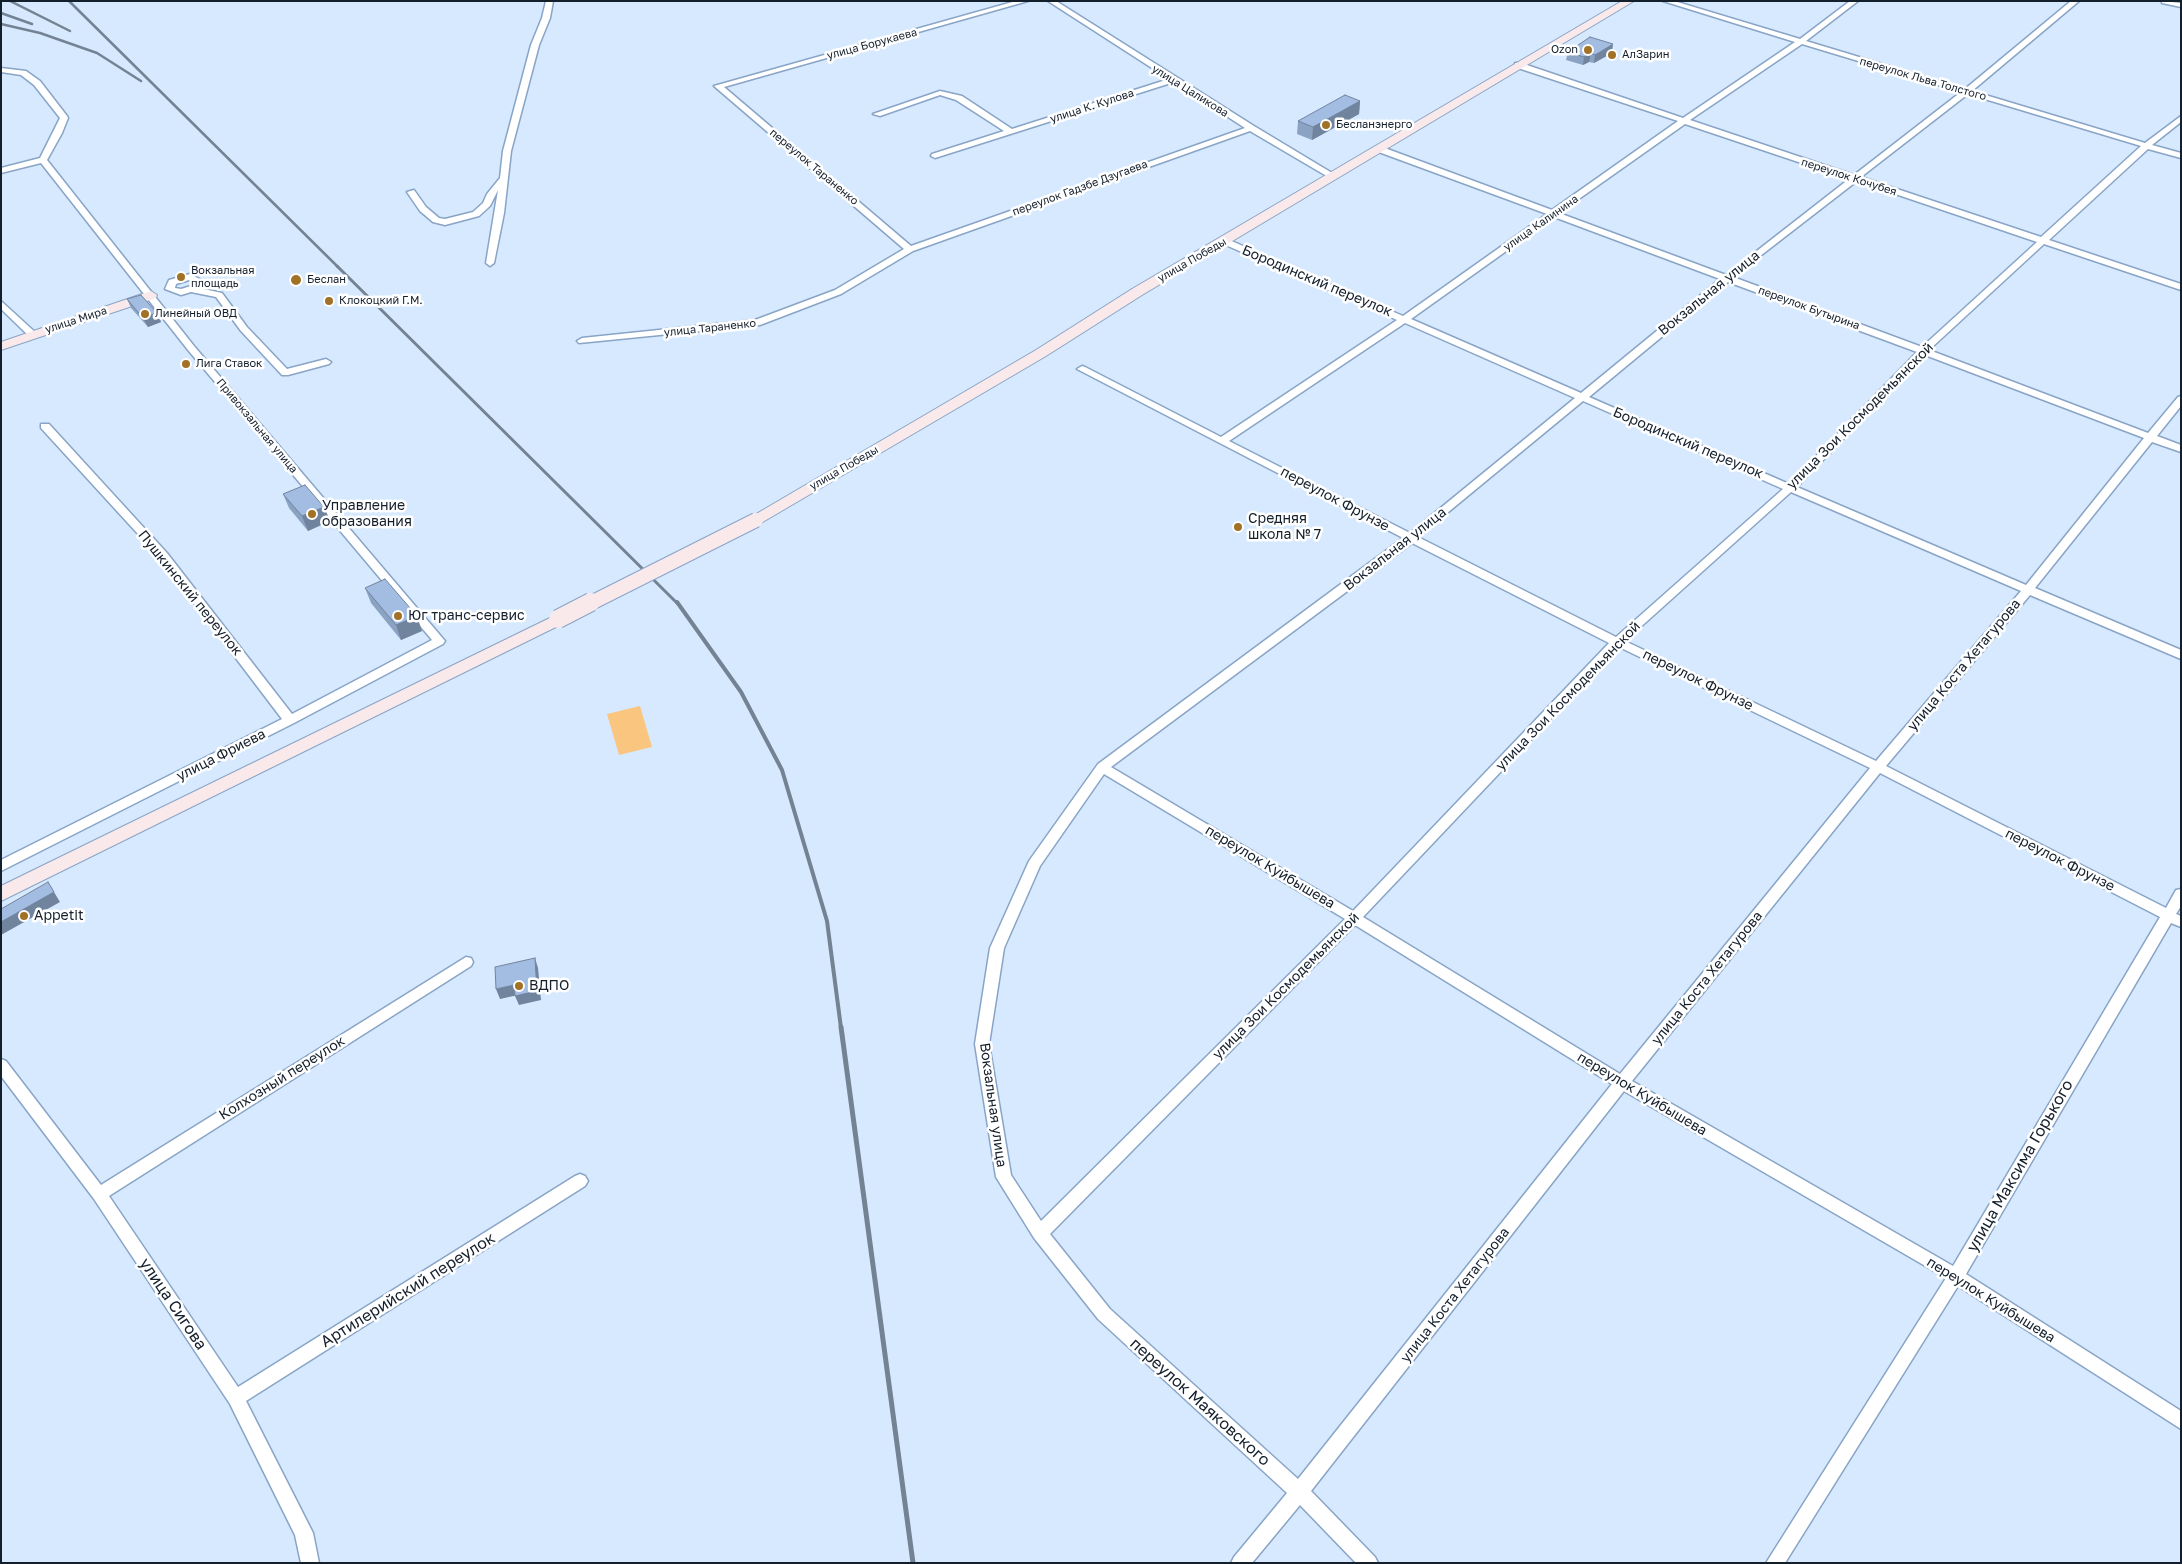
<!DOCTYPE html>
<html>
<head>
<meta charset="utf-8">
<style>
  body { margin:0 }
  #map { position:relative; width:2182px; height:1564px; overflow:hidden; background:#d7e9ff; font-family:"Golos Text",sans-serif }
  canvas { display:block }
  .frame { position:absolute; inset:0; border:2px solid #141f2c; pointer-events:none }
</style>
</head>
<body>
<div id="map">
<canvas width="2182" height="1564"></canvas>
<div class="frame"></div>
</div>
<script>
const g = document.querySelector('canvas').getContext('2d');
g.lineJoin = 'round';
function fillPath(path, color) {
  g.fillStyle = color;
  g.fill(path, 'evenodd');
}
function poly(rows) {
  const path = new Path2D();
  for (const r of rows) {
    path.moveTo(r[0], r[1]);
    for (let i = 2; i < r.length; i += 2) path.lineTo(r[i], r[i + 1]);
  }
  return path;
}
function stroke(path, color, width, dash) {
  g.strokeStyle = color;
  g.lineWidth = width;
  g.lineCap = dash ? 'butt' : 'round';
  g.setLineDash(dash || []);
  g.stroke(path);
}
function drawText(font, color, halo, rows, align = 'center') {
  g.font = font + ' "Golos Text",sans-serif';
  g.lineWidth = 5;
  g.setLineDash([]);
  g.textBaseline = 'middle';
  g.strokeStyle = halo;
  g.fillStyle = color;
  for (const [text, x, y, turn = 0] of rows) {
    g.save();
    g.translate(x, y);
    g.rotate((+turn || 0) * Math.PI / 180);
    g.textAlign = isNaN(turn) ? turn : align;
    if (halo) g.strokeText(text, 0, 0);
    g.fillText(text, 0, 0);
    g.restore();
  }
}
fillPath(poly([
  [640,706,652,747,619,755,607,714]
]), '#fac67f');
const street = poly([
  [546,1,553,1,550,18,539,45,511,151,504,213,494,263,490,266,486,263,498,190,490,206,479,216,445,225,433,222,420,211,407,192,414,190,426,207,439,218,445,219,473,212,483,203,487,194,500,178,503,151,531,45,542,18,546,1],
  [1016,1,1028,1,724,87,911,246,1245,128,1174,82,935,158,931,156,932,154,1004,131,956,100,940,95,880,116,873,114,940,91,962,96,1012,129,1169,79,1048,1,1056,1,1254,126,1337,176,1330,178,1250,131,913,251,841,294,760,325,579,343,577,341,582,338,755,320,835,290,904,249,714,86,1016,1],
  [1663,1,1674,1,1800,39,1850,1,1858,1,1806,41,1965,89,2071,1,2079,1,1972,91,2145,143,2181,116,2181,122,2152,145,2181,153,2181,158,2148,149,2049,240,2181,284,2181,290,2044,244,1929,350,2148,433,2178,397,2181,396,2181,406,2157,436,2181,445,2181,452,2152,442,2035,588,2181,650,2181,659,2030,595,1886,766,2166,908,2176,890,2181,889,2181,906,2176,914,2181,916,2181,927,2171,923,1966,1274,2181,1411,2181,1429,1958,1286,1785,1563,1766,1563,1946,1278,1624,1091,1311,1491,1375,1557,1378,1563,1356,1563,1300,1505,1252,1563,1231,1563,1234,1557,1287,1493,1098,1319,1034,1238,996,1177,975,1044,990,948,1029,861,1098,764,1403,538,1077,369,1082,366,1085,367,1221,437,1397,320,1221,243,1221,239,1227,239,1403,316,1547,214,1376,151,1376,147,1382,147,1552,210,1678,121,1515,67,1515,63,1521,63,1683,118,1795,42,1663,1],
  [1802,44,1961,92,1854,175,1690,120,1802,44],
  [1968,94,2141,146,2041,237,1861,177,1968,94],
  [1685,124,1849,179,1726,275,1559,213,1685,124],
  [1857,181,2037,242,1922,347,1733,277,1857,181],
  [1554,217,1720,279,1581,393,1411,319,1554,217],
  [1728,282,1917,352,1789,484,1589,397,1728,282],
  [1405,323,1575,398,1410,533,1229,441,1405,323],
  [1925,355,2144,438,2026,585,1797,487,1925,355],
  [1583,401,1783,489,1616,637,1418,537,1583,401],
  [1791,492,2021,591,1876,761,1625,641,1791,492],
  [1412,543,1609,643,1353,911,1111,767,1412,543],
  [1619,647,1870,768,1620,1074,1363,917,1619,647],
  [1880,773,2160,917,1953,1266,1632,1081,1880,773],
  [1104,774,1345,919,1041,1221,1011,1175,989,1044,1004,948,1040,866,1104,774],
  [1355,925,1612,1084,1298,1479,1110,1309,1050,1234,1355,925],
  [2162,1,2181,3,2181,7,2162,3,2162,1],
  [1,68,26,71,40,81,67,116,68,118,62,133,47,160,194,346,445,641,443,644,294,723,1,871,1,860,282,719,159,557,41,428,41,424,49,424,167,553,292,714,432,640,188,350,41,163,1,173,1,168,40,158,60,118,34,85,21,75,1,72,1,68],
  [190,274,203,281,199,288,222,293,247,327,287,369,326,359,331,362,329,364,288,375,282,375,241,331,216,297,191,292,181,295,165,289,169,280,190,274],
  [189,280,193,282,191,286,181,289,175,288,176,284,189,280],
  [1,301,36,333,36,337,30,337,1,309,1,301],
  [466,957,471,958,473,962,471,966,109,1196,238,1387,575,1176,580,1174,585,1176,588,1181,585,1186,246,1401,313,1533,319,1563,301,1563,295,1535,230,1404,94,1199,1,1076,1,1059,6,1061,101,1185,466,957]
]);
const secondary = poly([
  [1622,1,1634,1,1142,295,1046,356,761,523,756,525,751,523,749,520,751,517,1036,350,1132,289,1622,1],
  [151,291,157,295,156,298,1,350,1,342,151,291],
  [558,614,564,615,566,619,564,623,1,901,1,886,558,614]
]);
stroke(street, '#88a4c6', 3);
stroke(secondary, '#88a4c6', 2);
fillPath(street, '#fff');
fillPath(secondary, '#fae9ea');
stroke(poly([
  [10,1,70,31],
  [69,1,338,267],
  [1,13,32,24],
  [1,24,40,33,97,53,141,81]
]), '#748394', 2.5);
stroke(poly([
  [337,266,678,604]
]), '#748394', 3);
stroke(poly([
  [677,602,741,692,782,770,827,921,841,1028]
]), '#748394', 4);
stroke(poly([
  [841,1027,913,1563]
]), '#748394', 5);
const secondaryBridgeFar1 = poly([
  [589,604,756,520]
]);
const secondaryBridge = poly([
  [558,619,591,602]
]);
stroke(secondaryBridgeFar1, '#88a4c6', 16, []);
stroke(secondaryBridge, '#88a4c6', 20, []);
stroke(secondaryBridgeFar1, '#fae9ea', 14);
stroke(secondaryBridge, '#fae9ea', 18);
fillPath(poly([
  [1568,52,1612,53,1594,63,1589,62,1583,65,1566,60],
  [1360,101,1359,114,1312,140,1297,134,1298,121],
  [127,299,157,313,161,322,148,327,131,308],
  [283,494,324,507,330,521,308,531,289,508],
  [365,588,422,631,401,640,371,603]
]), '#8ba3c2');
fillPath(poly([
  [1613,44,1612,53,1594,63,1595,55],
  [1591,53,1589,62,1583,65,1584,57],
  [1360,101,1359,114,1312,140,1313,127],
  [157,313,161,322,148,327,143,318],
  [324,507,330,521,308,531,302,516],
  [417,616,422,631,401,640,396,625],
  [48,882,60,902,1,935,1,922],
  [535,958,538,968,541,1000,519,1005,515,996],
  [514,985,518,995,500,999,496,989]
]), '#71849e');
const building = poly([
  [1590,37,1613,44,1595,55,1591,53,1584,57,1568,52,1590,37],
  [1345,95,1360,101,1313,127,1298,121,1345,95],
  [141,295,157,313,143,318,127,299,141,295],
  [305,485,324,507,302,516,283,494,305,485],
  [385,579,417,616,396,625,365,588,385,579],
  [48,882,54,892,1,922,1,909,48,882],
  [535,958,537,991,515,996,514,985,496,989,495,967,535,958]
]);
fillPath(building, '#a2bde1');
stroke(building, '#71849e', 1);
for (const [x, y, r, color] of [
  [1588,50,5,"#a17125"],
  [1612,55,5,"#a17125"],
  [1326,125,5,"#a17125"],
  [181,277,5,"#a17125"],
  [296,280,6,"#a17125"],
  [329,301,5,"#a17125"],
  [145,314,5,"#a17125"],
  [186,364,5,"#a17125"],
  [312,514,5,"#a17125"],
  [1238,527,5,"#a17125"],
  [398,616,5,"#a17125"],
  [24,916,5,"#a17125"],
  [519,986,5,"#a17125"]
]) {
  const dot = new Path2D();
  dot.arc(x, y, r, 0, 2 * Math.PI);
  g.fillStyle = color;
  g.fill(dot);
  stroke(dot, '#fff', 2);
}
drawText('11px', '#141f2c', '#fff', [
  ["улица Борукаева",872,44,-15],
  ["переулок Льва Толстого",1923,79,16],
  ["улица Цаликова",1190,91,32],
  ["улица К. Кулова",1092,106,-18],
  ["переулок Тараненко",814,167,40],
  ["переулок Кочубея",1849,177,18],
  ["переулок Гадзбе Дзугаева",1080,188,-20],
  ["улица Калинина",1541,223,-35],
  ["улица Победы",1192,260,-30],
  ["переулок Бутырина",1809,308,20],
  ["улица Мира",76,320,-18],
  ["улица Тараненко",710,328,-6],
  ["Привокзальная улица",257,426,50],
  ["улица Победы",844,468,-30]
]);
drawText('11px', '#141f2c', '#fff', [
  ["Ozon",1578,50,"right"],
  ["АлЗарин",1622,55],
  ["Бесланэнерго",1336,125],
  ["Вокзальная",191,271],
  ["площадь",191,284],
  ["Беслан",307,280],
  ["Клокоцкий Г.М.",339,301],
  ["Линейный ОВД",155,314],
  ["Лига Ставок",196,364]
], 'left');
drawText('14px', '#141f2c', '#fff', [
  ["Бородинский переулок",1317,281,23],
  ["Вокзальная улица",1709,293,-39],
  ["улица Зои Космодемьянской",1860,416,-45],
  ["Бородинский переулок",1688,443,23],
  ["переулок Фрунзе",1335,499,28],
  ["Вокзальная улица",1395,549,-38],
  ["Пушкинский переулок",190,593,51],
  ["улица Коста Хетагурова",1964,665,-50],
  ["переулок Фрунзе",1698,680,26],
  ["улица Зои Космодемьянской",1568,696,-46],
  ["улица Фриева",221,755,-27],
  ["переулок Фрунзе",2060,860,27],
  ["переулок Куйбышева",1270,867,31],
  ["улица Коста Хетагурова",1707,978,-51],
  ["улица Зои Космодемьянской",1286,986,-45],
  ["Колхозный переулок",282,1078,-32],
  ["переулок Куйбышева",1642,1094,31],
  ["Вокзальная улица",993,1105,82],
  ["улица Коста Хетагурова",1455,1295,-52],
  ["переулок Куйбышева",1991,1300,32]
]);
drawText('14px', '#141f2c', '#fff', [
  ["Управление",322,506],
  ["образования",322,522],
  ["Средняя",1248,519],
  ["школа № 7",1248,535],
  ["Юг транс-сервис",408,616],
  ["Appetit",34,916],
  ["ВДПО",529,986]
], 'left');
drawText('16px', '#141f2c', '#fff', [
  ["улица Максима Горького",2020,1166,-60],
  ["Артилерийский переулок",408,1290,-32],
  ["улица Сигова",173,1304,56],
  ["переулок Маяковского",1200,1402,42]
]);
</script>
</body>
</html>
